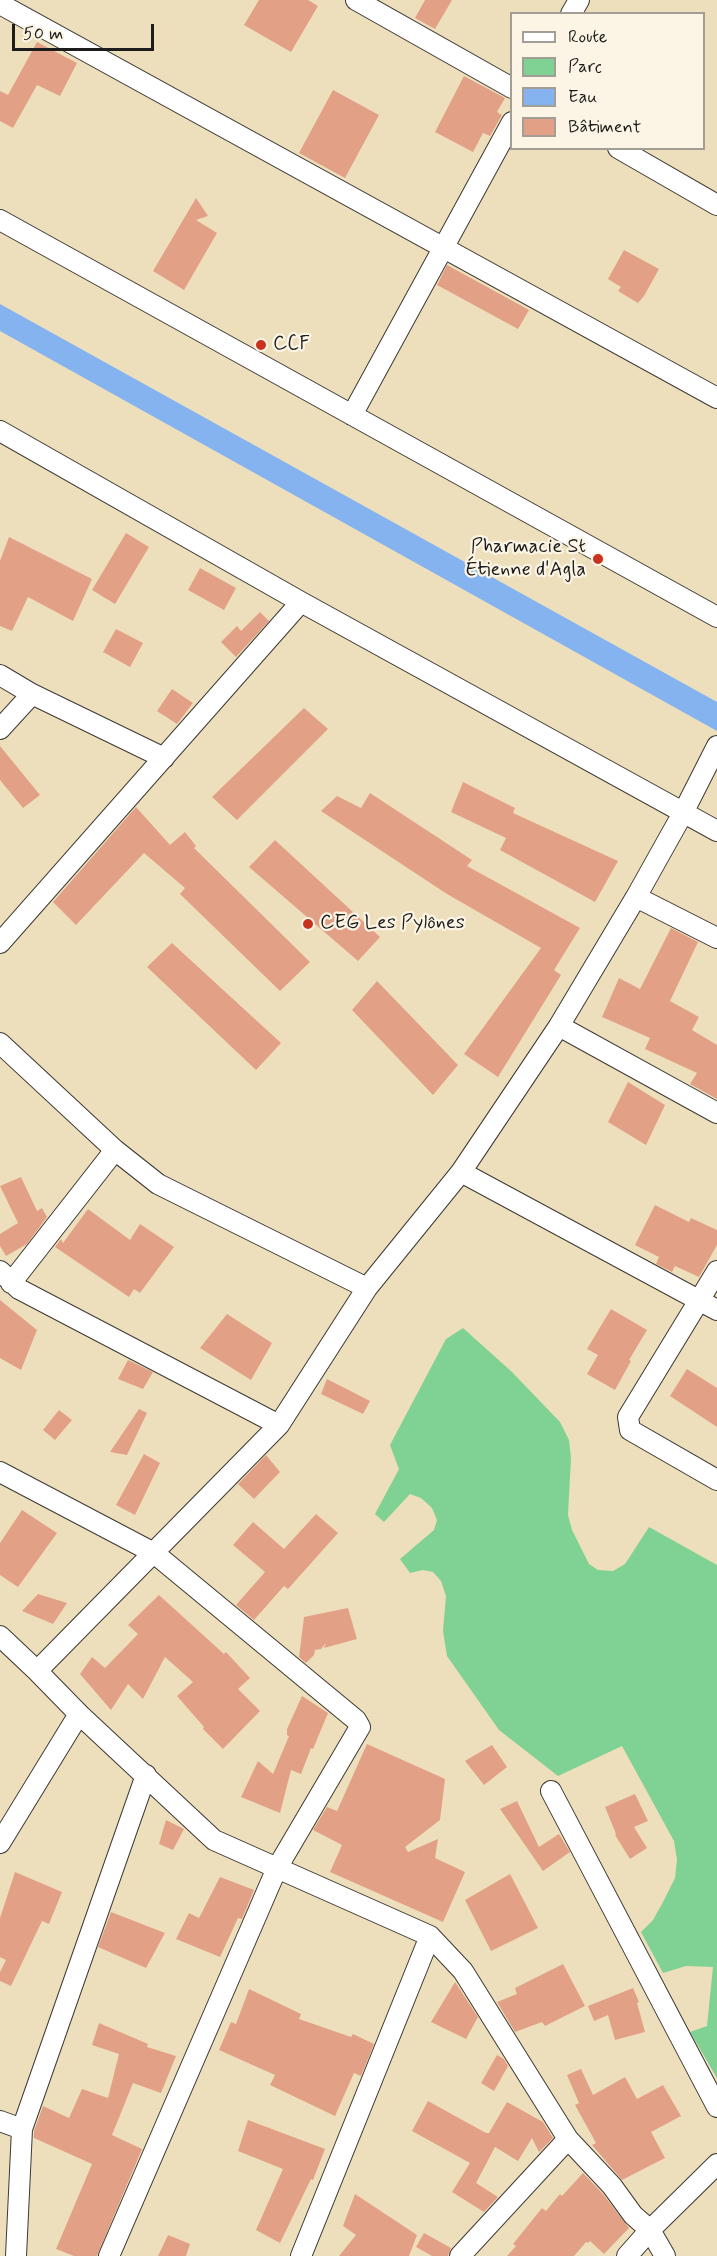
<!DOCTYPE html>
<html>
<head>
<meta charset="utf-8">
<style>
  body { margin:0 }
  #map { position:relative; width:717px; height:2256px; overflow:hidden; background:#eedfbc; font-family:Mynerve,sans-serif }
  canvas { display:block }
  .legend { position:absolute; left:510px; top:12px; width:195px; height:138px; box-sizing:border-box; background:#fcf5e5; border:2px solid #a29e95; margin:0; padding:8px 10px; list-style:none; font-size:18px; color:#1c1c1c }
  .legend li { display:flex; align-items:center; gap:12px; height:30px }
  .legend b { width:30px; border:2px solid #a29e95 }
  .scale { position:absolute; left:12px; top:24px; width:142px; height:27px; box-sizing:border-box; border:3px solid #1c1c1c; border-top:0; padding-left:8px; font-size:18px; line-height:21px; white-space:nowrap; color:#1c1c1c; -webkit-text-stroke:4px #fcf5e5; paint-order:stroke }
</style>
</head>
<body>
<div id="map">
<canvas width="717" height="2256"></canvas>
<ul class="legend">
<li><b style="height:8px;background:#fff"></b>Route</li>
<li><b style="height:16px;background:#7fd294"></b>Parc</li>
<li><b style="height:16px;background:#84b3ef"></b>Eau</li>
<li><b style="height:16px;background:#e2a186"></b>Bâtiment</li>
</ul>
<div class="scale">50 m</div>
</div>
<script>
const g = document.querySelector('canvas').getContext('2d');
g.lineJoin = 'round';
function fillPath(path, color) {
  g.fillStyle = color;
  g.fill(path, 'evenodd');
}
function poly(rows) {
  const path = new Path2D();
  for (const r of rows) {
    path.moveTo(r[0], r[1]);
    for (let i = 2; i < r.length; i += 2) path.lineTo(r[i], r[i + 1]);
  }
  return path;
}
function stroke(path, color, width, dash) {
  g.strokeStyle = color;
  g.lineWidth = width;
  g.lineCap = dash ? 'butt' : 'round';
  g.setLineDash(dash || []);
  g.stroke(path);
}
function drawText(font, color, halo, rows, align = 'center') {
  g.font = font + ' Mynerve,sans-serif';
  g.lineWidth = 4.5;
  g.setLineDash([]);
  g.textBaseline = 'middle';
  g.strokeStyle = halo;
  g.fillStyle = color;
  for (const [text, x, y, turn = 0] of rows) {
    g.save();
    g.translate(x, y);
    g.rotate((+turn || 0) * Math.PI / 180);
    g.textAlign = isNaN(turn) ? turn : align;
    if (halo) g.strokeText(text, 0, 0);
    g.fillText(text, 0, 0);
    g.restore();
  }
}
fillPath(poly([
  [463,1328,512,1372,560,1422,569,1440,571,1458,568,1515,572,1530,589,1564,598,1570,613,1571,625,1564,649,1527,717,1565,717,2078,690,2032,707,2026,713,1967,686,1966,663,1973,641,1932,653,1920,663,1902,675,1878,677,1860,674,1841,622,1746,558,1776,499,1730,447,1656,443,1631,446,1596,441,1581,433,1572,423,1570,410,1573,400,1559,434,1530,437,1520,432,1508,421,1498,410,1494,384,1522,375,1514,399,1469,390,1445,446,1339]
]), '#7fd294');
fillPath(poly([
  [0,304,717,702,717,731,0,331]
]), '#84b3ef');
fillPath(poly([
  [259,0,308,0,318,6,291,52,244,25],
  [425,0,452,0,435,29,415,18],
  [37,42,77,63,60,96,37,85,13,128,0,121,0,91,8,95],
  [464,76,505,98,497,112,502,115,490,136,483,133,473,152,435,132],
  [333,90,379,115,345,178,299,153],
  [196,198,208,216,196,220,217,233,184,290,153,271],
  [624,250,659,269,644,296,638,303,618,291,621,287,608,279],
  [447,265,529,310,518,329,437,285],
  [126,533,149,547,115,604,92,590],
  [9,537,92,579,73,621,28,597,12,631,0,626,0,561],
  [200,568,236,588,224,610,188,590],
  [260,612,269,621,236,657,221,642,237,626,241,631],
  [116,629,143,643,130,667,103,652],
  [172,689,193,703,177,724,157,711],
  [304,708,328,729,237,820,212,797],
  [0,746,40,795,23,808,0,780],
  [463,782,515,808,513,813,618,861,595,902,500,850,506,838,451,812],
  [370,793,472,860,467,866,580,928,554,970,561,975,498,1077,464,1054,541,948,447,894,321,811,337,796,361,808],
  [136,807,170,845,185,832,196,846,194,848,310,962,280,991,180,894,185,888,144,853,76,925,53,902],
  [275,840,380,937,358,961,249,867],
  [671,928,698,942,670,1001,699,1017,692,1030,717,1045,717,1099,690,1084,697,1073,645,1049,650,1038,602,1017,619,978,640,989],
  [172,943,281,1043,256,1070,147,967],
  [377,981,458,1065,433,1095,352,1010],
  [628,1082,665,1105,646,1145,608,1122],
  [21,1177,37,1211,42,1208,47,1217,27,1244,6,1256,0,1246,0,1234,18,1223,0,1186],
  [655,1205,689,1222,691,1218,717,1230,717,1245,699,1277,675,1266,672,1272,656,1264,659,1257,635,1245],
  [88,1209,130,1240,140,1224,174,1247,140,1293,134,1289,129,1297,55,1247,61,1239,63,1243],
  [0,1300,37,1330,21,1370,0,1358],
  [611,1309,647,1330,629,1360,631,1361,615,1390,587,1374,598,1355,587,1349],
  [227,1314,272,1343,251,1380,200,1348],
  [128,1360,153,1372,143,1389,118,1379],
  [687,1369,717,1388,717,1427,670,1396],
  [327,1379,370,1401,363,1414,321,1394],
  [139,1409,147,1413,127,1455,110,1452],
  [59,1410,72,1420,55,1440,43,1430],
  [144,1454,160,1463,135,1515,116,1505],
  [266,1455,280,1472,254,1499,238,1484],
  [22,1510,57,1533,18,1587,0,1575,0,1543],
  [316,1514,338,1533,288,1589,284,1586,254,1620,236,1605,265,1572,233,1545,253,1522,284,1549],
  [38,1594,67,1603,53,1624,22,1611],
  [159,1595,224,1654,226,1652,250,1678,238,1689,260,1711,223,1749,203,1729,204,1727,177,1696,193,1682,165,1657,143,1699,128,1684,111,1710,80,1674,92,1657,105,1668,138,1634,128,1625],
  [348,1608,357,1639,324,1648,326,1643,321,1649,315,1650,314,1655,306,1663,299,1657,304,1617],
  [302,1696,328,1713,313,1749,311,1748,301,1774,291,1770,280,1813,241,1797,258,1761,273,1774,289,1736,287,1735,287,1729],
  [367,1744,445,1779,440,1820,405,1847,408,1852,438,1839,435,1858,465,1872,443,1922,330,1872,342,1845,313,1830,327,1807,337,1811],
  [492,1745,507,1767,484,1785,465,1761],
  [635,1794,648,1821,634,1827,647,1848,630,1859,615,1835,616,1834,605,1807],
  [517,1801,539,1847,559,1834,570,1852,543,1871,500,1809],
  [166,1820,184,1829,173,1850,159,1844],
  [15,1872,62,1892,49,1924,42,1921,11,1986,0,1981,0,1972,6,1960,0,1957,0,1918],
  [510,1874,538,1928,491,1951,465,1900],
  [220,1877,254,1890,242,1919,238,1918,220,1957,176,1939,189,1913,199,1918],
  [111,1912,165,1933,146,1968,98,1947],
  [563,1964,585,2006,545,2026,542,2022,515,2032,497,2002,517,1994,515,1988],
  [455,1982,478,2017,466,2039,431,2022],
  [633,1988,639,2002,637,2003,645,2032,615,2040,608,2015,594,2021,588,2006],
  [249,1989,301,2014,299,2019,351,2037,353,2034,374,2044,361,2076,354,2073,335,2116,270,2085,275,2075,219,2050,231,2022,236,2024],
  [99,2023,148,2044,147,2047,176,2056,161,2093,133,2083,112,2135,142,2149,97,2256,74,2256,56,2249,92,2164,34,2138,34,2131,43,2106,69,2118,82,2089,108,2098,119,2054,92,2045],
  [497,2055,504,2059,508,2066,494,2091,481,2083],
  [581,2069,593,2095,625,2077,637,2099,663,2085,681,2116,651,2132,665,2158,622,2180,592,2145,596,2143,575,2105,579,2103,567,2075],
  [428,2101,486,2133,489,2133,507,2102,543,2122,553,2138,539,2152,532,2138,518,2161,495,2147,476,2183,498,2197,484,2212,452,2192,470,2163,412,2131],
  [248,2120,325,2149,313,2180,311,2179,280,2243,256,2230,283,2169,238,2151],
  [583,2173,603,2194,629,2228,604,2254,590,2241,588,2243,586,2242,574,2256,507,2256,516,2246,513,2244,542,2208,546,2211,560,2194,562,2196],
  [355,2194,417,2235,409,2256,339,2256,356,2235,343,2226],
  [424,2233,451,2248,448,2256,432,2256,416,2247],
  [168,2235,190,2244,186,2256,158,2256]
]), '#e2a186');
const minor = poly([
  [356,0,512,88],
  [0,4,717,398],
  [571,14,579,0],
  [618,148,717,205],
  [0,220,717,617],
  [352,415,512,122],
  [0,431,301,602,717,831],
  [0,675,32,694,164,758],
  [0,729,32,694],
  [636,897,717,938],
  [0,943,301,602],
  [559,1026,717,1113],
  [0,1043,115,1150,158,1184,367,1288],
  [461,1172,717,1310],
  [0,1271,19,1289,279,1425],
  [717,1271,628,1417,630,1430,717,1480],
  [11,1283,115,1150],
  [0,1472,154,1553,356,1720,360,1727,277,1868,109,2256],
  [0,1636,37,1671,79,1714,214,1840,430,1936,463,1971,568,2139,612,2186,633,2215,650,2230,665,2256],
  [37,1671,279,1425,367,1288,461,1172,559,1026,636,897,683,813,717,746],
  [551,1791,717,2107],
  [0,1843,79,1714],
  [0,2121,22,2129],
  [16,2256,22,2129,146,1775],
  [301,2256,430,1936],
  [460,2256,568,2139],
  [627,2256,650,2230,717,2164]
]);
stroke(minor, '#3c3934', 22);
stroke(minor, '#fff', 20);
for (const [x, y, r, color] of [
  [261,345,6,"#c8321e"],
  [598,559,6,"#c8321e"],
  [308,924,6,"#c8321e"]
]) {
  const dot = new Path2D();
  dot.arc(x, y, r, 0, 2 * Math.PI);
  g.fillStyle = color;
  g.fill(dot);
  stroke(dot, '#fcf5e5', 2);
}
drawText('20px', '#1c1c1c', '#fcf5e5', [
  ["CCF",273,345],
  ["Pharmacie St",586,548,"right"],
  ["Étienne d'Agla",586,571,"right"],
  ["CEG Les Pylônes",320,924]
], 'left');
</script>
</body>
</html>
